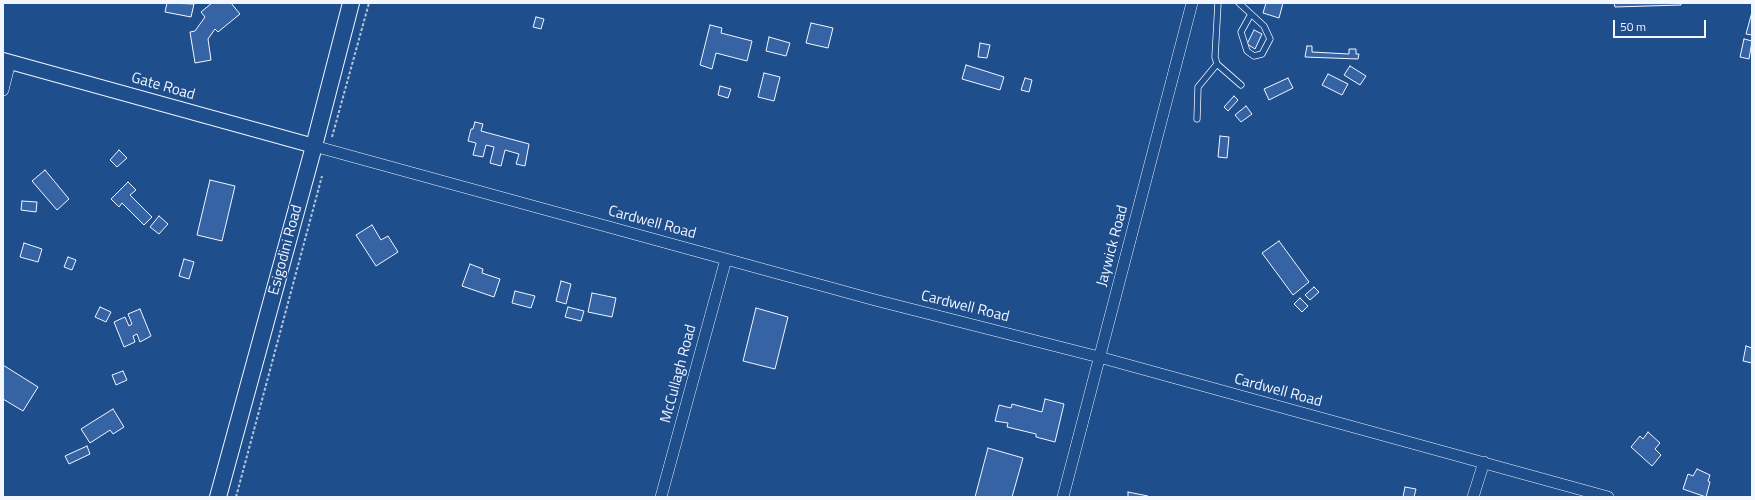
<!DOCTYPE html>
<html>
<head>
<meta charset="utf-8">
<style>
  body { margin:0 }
  #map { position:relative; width:1755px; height:500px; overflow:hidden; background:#1f4e8c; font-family:"Titillium Web",sans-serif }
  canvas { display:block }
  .frame { position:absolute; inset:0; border:4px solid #f2f6ff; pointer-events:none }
  .scale { position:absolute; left:1613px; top:20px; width:93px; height:18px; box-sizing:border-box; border:2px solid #f2f6ff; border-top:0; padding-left:5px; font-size:12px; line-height:14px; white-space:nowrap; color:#f2f6ff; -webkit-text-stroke:3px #1f4e8c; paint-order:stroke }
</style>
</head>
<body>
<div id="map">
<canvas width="1755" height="500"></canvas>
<div class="frame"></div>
<div class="scale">50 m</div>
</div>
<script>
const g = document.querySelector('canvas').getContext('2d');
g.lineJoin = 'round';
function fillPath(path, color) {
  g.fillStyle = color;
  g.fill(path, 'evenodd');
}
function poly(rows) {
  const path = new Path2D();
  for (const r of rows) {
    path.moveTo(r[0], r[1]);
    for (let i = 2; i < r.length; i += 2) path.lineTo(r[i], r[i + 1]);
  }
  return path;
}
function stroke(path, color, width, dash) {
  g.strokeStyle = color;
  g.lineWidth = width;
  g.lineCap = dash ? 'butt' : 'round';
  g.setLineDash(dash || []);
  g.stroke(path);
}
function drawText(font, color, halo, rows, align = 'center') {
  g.font = font + ' "Titillium Web",sans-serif';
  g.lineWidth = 3;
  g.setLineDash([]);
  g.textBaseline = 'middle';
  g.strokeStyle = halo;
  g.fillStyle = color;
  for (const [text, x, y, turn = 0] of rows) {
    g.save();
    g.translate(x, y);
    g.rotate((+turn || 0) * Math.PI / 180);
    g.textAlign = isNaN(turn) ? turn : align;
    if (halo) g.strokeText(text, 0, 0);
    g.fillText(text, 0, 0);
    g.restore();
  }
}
const building = poly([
  [167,3,194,4,191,17,165,12,167,3],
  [212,3,231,3,240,14,218,32,215,29,208,39,211,60,195,63,190,32,195,31,205,17,201,12,212,3],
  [1266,3,1283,3,1279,18,1263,13,1266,3],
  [1614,3,1681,3,1681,5,1615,7,1614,3],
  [1752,12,1752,35,1746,34,1752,12],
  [536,17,544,19,541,29,533,27,536,17],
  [811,23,833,28,828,48,806,43,811,23],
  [710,25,722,28,721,33,752,41,747,61,716,53,712,69,700,65,710,25],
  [1254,30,1262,34,1255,49,1247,44,1254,30],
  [769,37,790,43,786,56,766,51,769,37],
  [1744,39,1752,41,1749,59,1740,57,1744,39],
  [980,43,990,45,987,58,978,57,980,43],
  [1307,46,1312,46,1312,52,1349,54,1349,49,1356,49,1356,54,1359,54,1358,59,1305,57,1307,46],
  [966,65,1004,77,1000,90,962,79,966,65],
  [1350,66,1366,76,1360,85,1344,75,1350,66],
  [764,73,780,77,774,101,758,97,764,73],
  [1328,74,1348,84,1342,95,1322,85,1328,74],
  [1025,78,1032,80,1029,92,1021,90,1025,78],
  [1288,78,1293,88,1269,100,1264,89,1288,78],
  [720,86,731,89,728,98,718,95,720,86],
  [1234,96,1238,100,1228,111,1224,107,1234,96],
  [1246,106,1252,114,1241,122,1235,115,1246,106],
  [475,122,483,124,481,131,529,144,525,166,516,164,519,154,505,150,501,166,490,163,494,147,486,145,483,157,473,155,476,143,468,141,471,129,473,129,475,122],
  [1220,136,1229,137,1227,158,1218,157,1220,136],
  [119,150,127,158,117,167,110,160,119,150],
  [45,170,69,199,57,210,32,181,45,170],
  [210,180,235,186,222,241,197,235,210,180],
  [128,182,136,190,130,195,152,217,144,225,122,203,119,207,111,199,128,182],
  [22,201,37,202,36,212,21,210,22,201],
  [159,216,168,224,159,234,150,227,159,216],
  [372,225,381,240,388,236,398,252,376,266,356,235,372,225],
  [1279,241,1309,282,1293,295,1262,253,1279,241],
  [24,243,42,249,38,262,20,257,24,243],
  [68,257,76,260,72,270,64,267,68,257],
  [184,259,194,262,189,279,179,276,184,259],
  [470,264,483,269,482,273,500,279,494,297,462,286,470,264],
  [561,281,571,284,566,304,556,301,561,281],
  [1314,287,1319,292,1310,300,1305,295,1314,287],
  [515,291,535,296,531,308,512,303,515,291],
  [592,293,616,298,612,317,588,312,592,293],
  [1300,298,1308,306,1302,312,1294,304,1300,298],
  [100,307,111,312,106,322,95,317,100,307],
  [568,307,584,311,581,321,565,317,568,307],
  [756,308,788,317,775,369,743,361,756,308],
  [140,309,151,336,140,342,137,334,133,336,135,342,124,347,114,322,125,317,129,326,132,324,128,314,140,309],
  [1746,346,1752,348,1752,363,1743,361,1746,346],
  [3,365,38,387,23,411,3,399,3,365],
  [123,371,127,380,116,385,112,375,123,371],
  [1045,399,1064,404,1055,442,1036,437,1036,434,1007,427,1008,423,995,421,999,405,1011,408,1012,404,1042,412,1045,399],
  [113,409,124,427,113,434,110,430,90,443,81,429,113,409],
  [1648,432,1660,443,1655,449,1661,455,1652,466,1631,447,1640,436,1643,439,1648,432],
  [87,446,90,454,69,464,65,456,87,446],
  [988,448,1023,458,1012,497,975,497,988,448],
  [1697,469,1710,475,1708,481,1710,482,1706,497,1683,489,1688,474,1693,476,1697,469],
  [1405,487,1416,489,1414,497,1403,497,1405,487],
  [1128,492,1148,496,1148,497,1128,497,1128,492]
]);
fillPath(building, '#3563a3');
stroke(building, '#f2f6ff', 1);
const service = poly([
  [1218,3,1215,57,1217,64,1241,85],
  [1239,3,1251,14,1264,26,1270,39,1262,54,1254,56,1247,51,1241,32,1251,14],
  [1197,119,1198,87,1217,64]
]);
const minor = poly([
  [3,90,10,62],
  [314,146,875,300,1099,357,1608,497],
  [661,497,726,259],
  [1063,497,1192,3],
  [1473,497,1484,462]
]);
const tertiary = poly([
  [3,60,314,146]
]);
const secondary = poly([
  [218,497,314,146,351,3]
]);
stroke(service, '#f2f6ff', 7);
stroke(minor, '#f2f6ff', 12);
stroke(tertiary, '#f2f6ff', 16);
stroke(secondary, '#f2f6ff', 18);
stroke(poly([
  [332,137,369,3],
  [236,497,322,176]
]), '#b3c4dc', 2, [3, 2]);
stroke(service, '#1f4e8c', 5.5);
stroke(minor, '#1f4e8c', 11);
stroke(tertiary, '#1f4e8c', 14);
stroke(secondary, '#1f4e8c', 16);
drawText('15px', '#f2f6ff', '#1f4e8c', [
  ["Gate Road",163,87,16],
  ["Cardwell Road",652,223,15],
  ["Jaywick Road",1113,246,-75],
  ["Esigodini Road",286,250,-75],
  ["Cardwell Road",965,307,14],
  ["McCullagh Road",679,374,-75],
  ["Cardwell Road",1278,391,15]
]);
</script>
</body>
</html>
